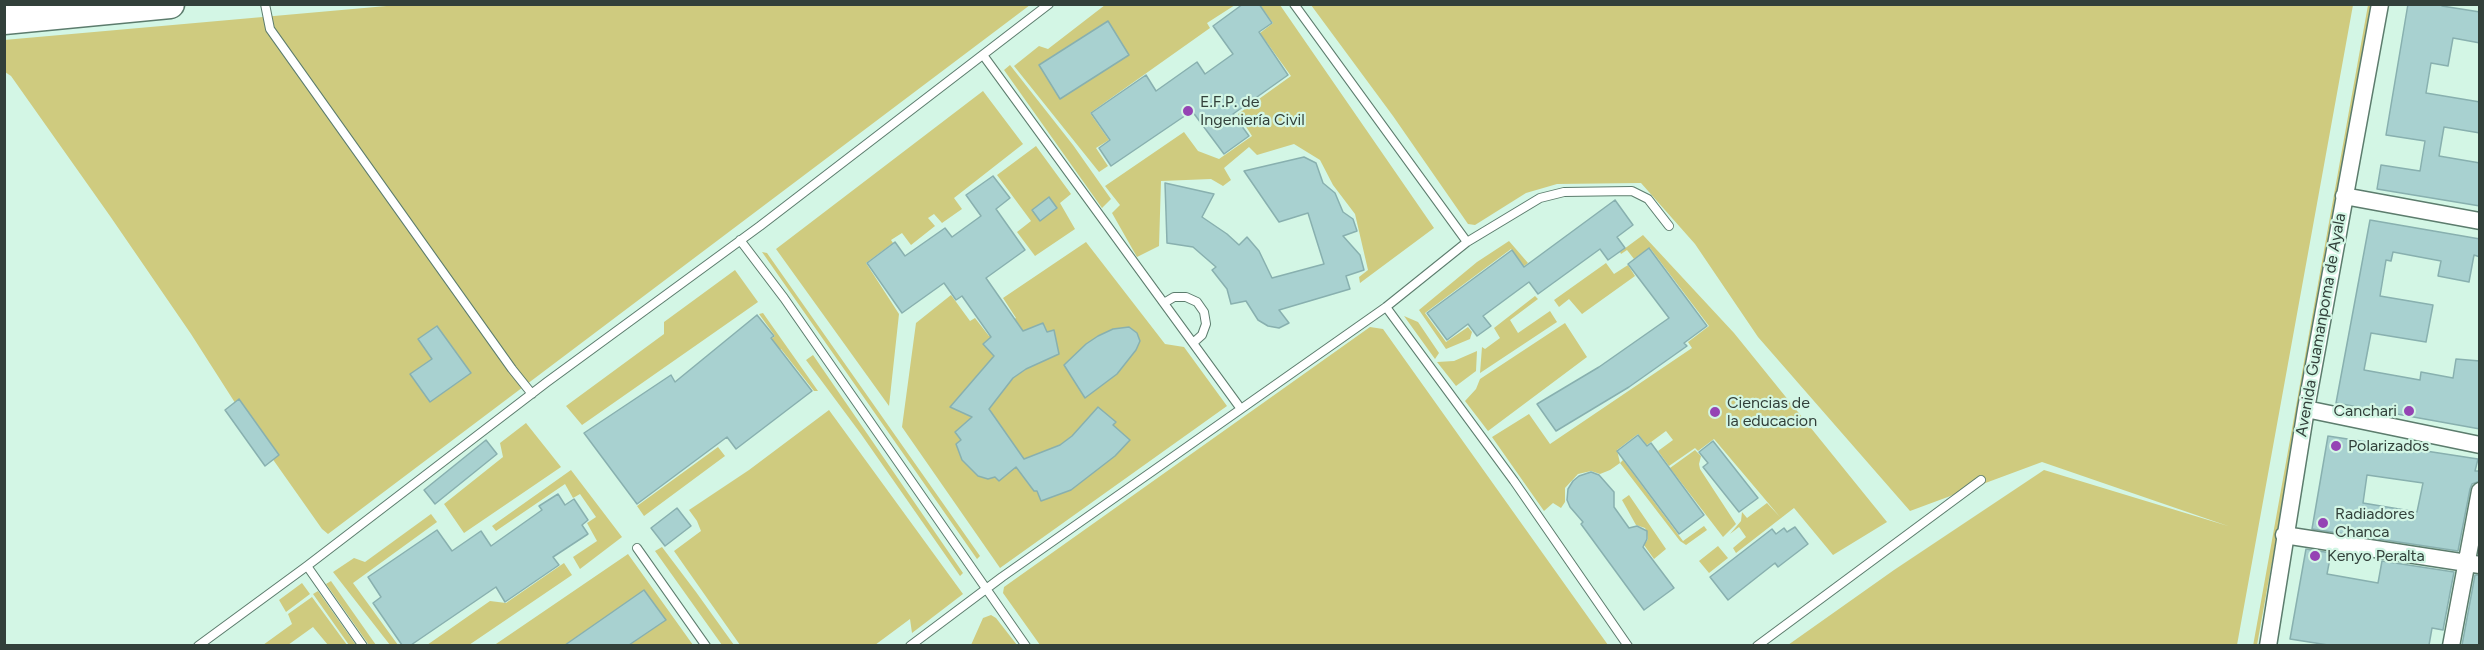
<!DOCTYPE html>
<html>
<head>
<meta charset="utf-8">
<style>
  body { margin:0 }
  #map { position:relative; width:2484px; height:650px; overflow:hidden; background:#d3f6e5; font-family:Figtree,sans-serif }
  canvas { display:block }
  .frame { position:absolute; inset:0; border:6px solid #32403a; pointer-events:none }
</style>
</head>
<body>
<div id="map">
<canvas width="2484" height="650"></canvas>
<div class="frame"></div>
</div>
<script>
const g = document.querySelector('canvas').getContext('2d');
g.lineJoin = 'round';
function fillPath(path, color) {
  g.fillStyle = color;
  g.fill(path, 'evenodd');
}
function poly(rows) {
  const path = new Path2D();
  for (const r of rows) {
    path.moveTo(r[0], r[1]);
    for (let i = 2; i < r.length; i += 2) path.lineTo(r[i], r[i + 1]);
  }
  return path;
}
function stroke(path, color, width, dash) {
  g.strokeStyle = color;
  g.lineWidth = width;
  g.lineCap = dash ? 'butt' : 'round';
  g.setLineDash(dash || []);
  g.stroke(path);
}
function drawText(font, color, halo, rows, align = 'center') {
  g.font = font + ' Figtree,sans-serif';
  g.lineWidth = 4.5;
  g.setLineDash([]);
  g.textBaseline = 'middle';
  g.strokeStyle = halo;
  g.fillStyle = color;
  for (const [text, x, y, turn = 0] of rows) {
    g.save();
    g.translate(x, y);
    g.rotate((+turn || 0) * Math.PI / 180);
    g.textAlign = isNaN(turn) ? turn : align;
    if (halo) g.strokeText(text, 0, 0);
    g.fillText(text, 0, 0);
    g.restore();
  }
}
fillPath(poly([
  [409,4,1030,5,328,534,322,529,255,434,191,334,110,216,11,76,5,72,4,40],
  [1105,5,1235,5,1207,23,1210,28,1090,113,1109,140,1096,148,1108,166,1099,172,1014,66,1039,46,1048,49],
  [1260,5,1280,5,1434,228,1360,283,1359,277,1368,270,1355,214,1333,185,1320,160,1294,144,1257,155,1249,147,1224,168,1231,180,1223,186,1211,179,1161,181,1159,246,1137,257,1112,213,1120,205,1105,186,1184,132,1198,151,1219,159,1252,136,1238,114,1291,76,1260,33,1273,23],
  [1311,5,2353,5,2237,645,1788,645,1894,570,2044,470,2228,526,2042,462,1910,511,1758,337,1695,244,1641,183,1557,184,1526,193,1475,225,1468,224,1393,116],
  [2368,5,2373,5,2257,645,2253,646],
  [1010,65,1073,145,1111,199,1102,208,1004,70],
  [983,91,1023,144,954,198,962,209,942,223,934,214,928,218,935,226,911,245,902,233,891,240,893,243,866,263,899,314,889,406,776,249],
  [1036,146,1071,194,1060,203,1075,229,1035,256,1017,232,1031,221,997,175],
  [1643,235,1734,333,1887,522,1833,555,1794,508,1736,553,1733,548,1746,537,1739,527,1730,534,1741,521,1742,512,1747,518,1767,503,1780,517,1714,439,1698,451,1695,448,1669,466,1658,451,1673,440,1666,431,1647,445,1638,434,1617,450,1620,463,1610,470,1600,474,1591,471,1578,474,1565,488,1565,502,1561,508,1553,503,1544,511,1492,437,1529,414,1550,444,1692,348,1688,342,1709,326,1650,248,1634,259,1627,250,1621,254,1620,252],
  [1509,241,1528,263,1524,266,1511,249,1425,313,1446,342,1468,327,1472,332,1470,339,1446,349,1419,310,1477,262],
  [1086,242,1165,344,1184,347,1227,406,1000,568,902,427,916,323,951,295,970,321,975,318,989,336,1016,318,1003,298],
  [762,252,767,253,980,556,977,559],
  [1606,263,1614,274,1628,265,1635,276,1582,314,1569,299,1559,307,1554,300],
  [735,270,758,302,582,425,566,406,664,334,664,322],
  [1535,296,1538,299,1510,320,1518,333,1550,311,1557,322,1480,373,1482,347,1485,349,1500,338,1494,328],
  [763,313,818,391,814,391,781,349,761,364,753,354,775,336,759,314],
  [1404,316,1418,322,1439,353,1435,359],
  [1565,323,1587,357,1488,431,1465,401,1476,389,1480,379],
  [1370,327,1383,329,1608,645,1040,645,1003,593,1004,587],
  [1477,351,1476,371,1456,386,1437,362,1454,361],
  [813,355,963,573,960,576,861,434,806,360],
  [829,410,963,594,912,633,910,619,875,645,740,645,674,551,701,531,697,521,689,510,749,470],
  [526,423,561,467,464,533,444,504,503,457,500,443],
  [718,447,725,456,644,516,637,506],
  [1695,450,1701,456,1699,464,1700,469,1736,524,1723,537,1670,468],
  [1623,460,1683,541,1704,526,1707,530,1686,545,1680,541,1620,463],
  [571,470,622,537,580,569,573,557,597,541,587,523,596,517,580,494,573,498,565,484,496,531,492,526],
  [1629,495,1666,549,1654,559,1644,545,1648,539,1647,532,1645,528,1636,525,1622,500],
  [431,514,437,522,353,583,398,645,390,645,333,572,354,558,365,562],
  [1718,546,1728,558,1709,573,1699,561],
  [662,547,696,592,734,645,722,645,655,551],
  [628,554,693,645,493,646],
  [564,563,572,575,469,645,427,645,490,601,506,603],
  [331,581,376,645,369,645,326,584],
  [302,583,310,594,286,612,279,600],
  [318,591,356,645,349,645,313,594],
  [312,597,347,645,328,645,313,627,288,645,263,645,292,624,288,614],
  [991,615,996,618,1017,645,971,645,983,618]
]), '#cfcb7f');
const building = poly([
  [1243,4,1259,4,1272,23,1259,32,1288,75,1233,114,1249,136,1224,154,1192,111,1111,166,1099,148,1110,140,1091,113,1146,75,1156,91,1197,62,1205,74,1233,54,1213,26,1243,4],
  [2408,4,2442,4,2442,6,2480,12,2480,43,2453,38,2448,66,2431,63,2426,93,2480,102,2480,133,2444,127,2439,156,2480,163,2480,206,2377,189,2381,165,2420,171,2425,141,2386,135,2408,4],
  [1108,21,1129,55,1060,99,1039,65,1108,21],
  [1304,157,1316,163,1323,183,1335,193,1343,212,1353,219,1357,231,1343,236,1360,255,1364,270,1346,276,1350,289,1279,310,1289,323,1279,328,1268,326,1258,320,1246,301,1231,304,1227,289,1212,270,1216,267,1193,247,1167,243,1165,183,1214,194,1202,217,1227,234,1239,245,1247,237,1259,251,1272,278,1324,264,1308,213,1279,222,1244,171,1304,157],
  [993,176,1010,198,996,209,1025,250,986,278,1023,331,1043,323,1047,332,1054,330,1059,354,1026,369,1013,378,989,409,1024,459,1060,445,1072,436,1098,407,1116,422,1113,425,1130,440,1115,456,1071,490,1041,501,1037,491,1034,491,1016,467,999,481,995,477,988,479,978,476,962,460,956,444,961,440,955,432,972,417,950,407,994,356,983,344,991,337,962,296,956,300,944,283,902,313,867,263,895,242,905,256,945,228,952,237,981,216,966,195,993,176],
  [1049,197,1057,208,1040,221,1032,210,1049,197],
  [1615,200,1633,225,1617,237,1625,248,1608,260,1600,249,1538,294,1529,282,1483,316,1491,326,1477,336,1468,324,1447,340,1427,313,1512,250,1524,267,1615,200],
  [2370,220,2480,239,2480,257,2474,255,2469,282,2438,276,2441,261,2393,252,2391,261,2386,260,2380,296,2433,305,2426,342,2371,333,2364,370,2420,380,2421,372,2453,378,2456,359,2480,361,2480,429,2336,403,2370,220],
  [1649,248,1707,326,1684,343,1687,346,1629,387,1556,431,1537,404,1599,367,1669,318,1628,264,1649,248],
  [757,315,774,336,771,338,812,391,736,449,727,437,637,504,584,433,671,375,675,382,757,315],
  [437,326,471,373,430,402,410,374,432,359,418,339,437,326],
  [1129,327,1137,333,1140,341,1136,350,1117,374,1085,398,1064,365,1086,344,1098,336,1113,329,1129,327],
  [239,399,279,455,265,466,225,410,239,399],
  [1638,435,1647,446,1651,443,1704,515,1679,534,1617,451,1638,435],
  [2328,436,2478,459,2475,471,2480,471,2480,481,2472,484,2470,489,2458,551,2312,529,2328,436],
  [2367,475,2423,483,2417,512,2363,503,2367,475],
  [486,440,497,454,435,504,424,490,486,440],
  [1713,441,1758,498,1739,512,1703,467,1708,463,1699,452,1713,441],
  [1591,472,1599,475,1614,492,1614,507,1629,528,1637,526,1647,531,1647,539,1643,547,1674,588,1644,610,1581,524,1583,522,1570,507,1567,500,1568,489,1573,481,1579,476,1591,472],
  [558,494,565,505,574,499,588,520,582,525,588,534,553,557,559,565,505,602,496,587,411,645,402,645,373,603,381,597,368,577,437,530,452,551,481,531,491,546,542,510,539,506,558,494],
  [677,508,691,526,665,546,651,528,677,508],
  [1795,527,1808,544,1778,567,1775,563,1728,600,1710,577,1772,529,1776,534,1784,528,1787,532,1795,527],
  [2306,549,2331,553,2327,574,2378,583,2382,561,2454,572,2443,630,2432,628,2429,645,2328,645,2290,639,2306,549],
  [2475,575,2480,575,2480,645,2462,645,2475,575],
  [644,590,666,620,629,645,565,645,644,590]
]);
fillPath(building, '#a8d1d0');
stroke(building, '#88b0af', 1.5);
const service = poly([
  [265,4,270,29,512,369,532,394],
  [983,55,1241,409],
  [740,240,784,298,1026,646],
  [1467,242,1540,198,1564,192,1632,191,1648,199,1669,226],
  [1164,303,1174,297,1186,297,1197,302,1204,312,1206,324,1202,335,1193,343],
  [1386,307,1514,481,1628,646],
  [637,548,706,646],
  [307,566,363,646],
  [198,646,307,566,547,382,760,226,1049,4],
  [910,646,1002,577,1386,307,1467,242,1294,4],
  [1757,646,1981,480]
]);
const minor = poly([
  [2344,196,2480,221],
  [2306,409,2480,445],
  [2284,535,2480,565],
  [2268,646,2306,409,2380,4],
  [2451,646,2480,491]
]);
const trunk = poly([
  [4,20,170,4]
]);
stroke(service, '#5c7c6d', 10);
stroke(minor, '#5c7c6d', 19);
stroke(trunk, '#5c7c6d', 31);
stroke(service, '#fff', 8);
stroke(minor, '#fff', 16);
stroke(trunk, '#fff', 28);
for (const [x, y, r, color] of [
  [1188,111,6,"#9544b4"],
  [2409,411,6,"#9544b4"],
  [1715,412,6,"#9544b4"],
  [2336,446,6,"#9544b4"],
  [2323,523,6,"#9544b4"],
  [2315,556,6,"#9544b4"]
]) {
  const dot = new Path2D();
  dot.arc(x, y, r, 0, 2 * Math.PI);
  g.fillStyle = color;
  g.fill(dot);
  stroke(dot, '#d3f6e5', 2);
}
drawText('16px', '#32403a', '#d3f6e5', [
  ["E.F.P. de",1200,102],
  ["Ingeniería Civil",1200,120],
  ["Ciencias de",1727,403],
  ["la educacion",1727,421],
  ["Canchari",2397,411,"right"],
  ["Polarizados",2348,446],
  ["Radiadores",2335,514],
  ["Chanca",2335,532],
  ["Kenyo Peralta",2327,556]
], 'left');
drawText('16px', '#32403a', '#d3f6e5', [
  ["Avenida Guamanpoma de Ayala",2321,325,-80]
]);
</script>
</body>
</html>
